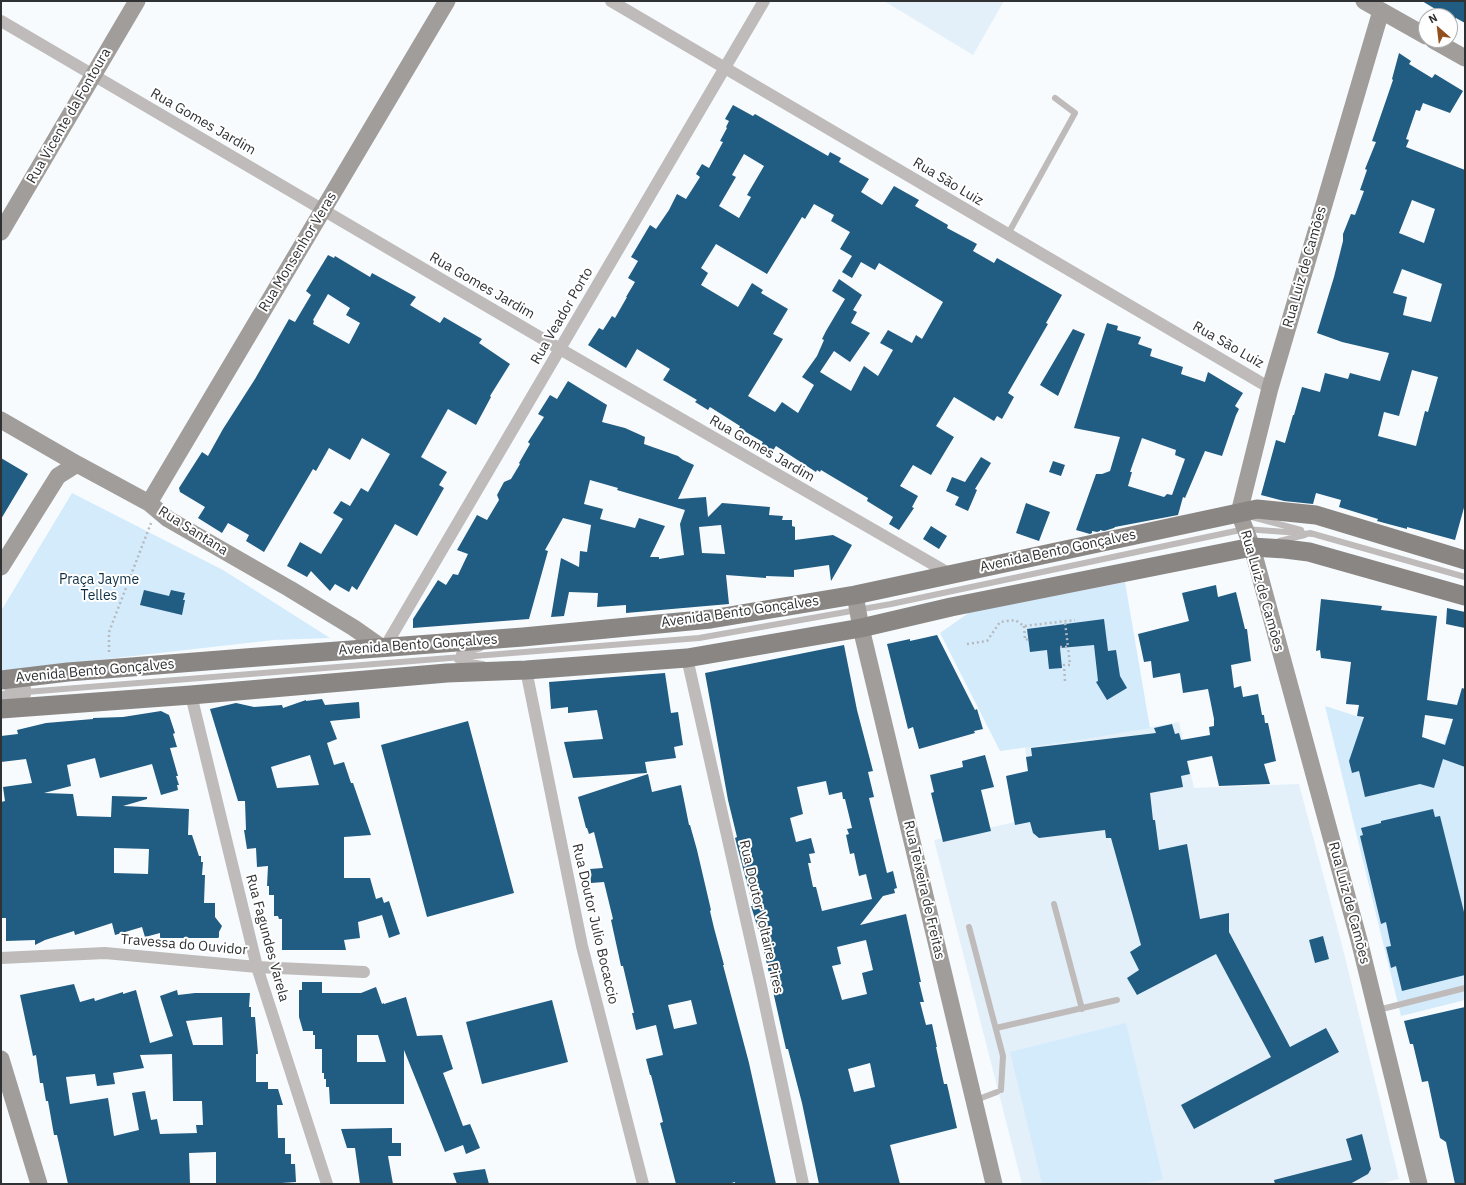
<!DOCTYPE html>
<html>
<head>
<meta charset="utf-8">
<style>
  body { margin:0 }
  #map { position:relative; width:1466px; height:1185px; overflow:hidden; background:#f7fbfe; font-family:"IBM Plex Sans",sans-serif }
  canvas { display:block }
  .frame { position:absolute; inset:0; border:2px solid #303133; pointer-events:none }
  .north { position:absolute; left:1418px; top:8px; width:40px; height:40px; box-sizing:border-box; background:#fff; border:1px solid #acadad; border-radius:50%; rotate:332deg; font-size:11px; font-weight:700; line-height:16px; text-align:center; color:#303133 }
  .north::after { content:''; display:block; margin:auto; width:14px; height:18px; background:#92501e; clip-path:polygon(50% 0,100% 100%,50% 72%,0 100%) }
</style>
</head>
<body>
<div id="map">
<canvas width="1466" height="1185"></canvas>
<div class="frame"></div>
<div class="north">N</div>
</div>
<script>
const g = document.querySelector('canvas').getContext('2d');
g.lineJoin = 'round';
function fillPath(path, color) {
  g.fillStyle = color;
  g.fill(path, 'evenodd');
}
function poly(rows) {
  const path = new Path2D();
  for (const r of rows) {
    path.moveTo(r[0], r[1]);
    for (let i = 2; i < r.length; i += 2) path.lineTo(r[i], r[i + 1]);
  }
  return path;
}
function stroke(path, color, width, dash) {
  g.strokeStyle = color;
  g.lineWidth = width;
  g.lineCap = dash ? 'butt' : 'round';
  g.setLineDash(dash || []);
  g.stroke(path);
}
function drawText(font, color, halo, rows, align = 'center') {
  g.font = font + ' "IBM Plex Sans",sans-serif';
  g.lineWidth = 4;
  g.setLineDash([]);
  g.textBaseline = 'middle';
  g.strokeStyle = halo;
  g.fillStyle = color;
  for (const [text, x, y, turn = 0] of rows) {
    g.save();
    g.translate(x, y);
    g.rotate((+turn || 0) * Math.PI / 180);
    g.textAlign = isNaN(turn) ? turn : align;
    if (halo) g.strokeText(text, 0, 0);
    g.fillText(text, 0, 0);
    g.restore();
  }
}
fillPath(poly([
  [884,1,1004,1,973,55],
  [1179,722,1194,788,1299,784,1342,945,1399,1179,1380,1184,1022,1184,934,840,1033,818,1025,747,1081,740]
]), '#e4f0f9');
fillPath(poly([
  [72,493,223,570,330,638,274,640,1,671,1,611],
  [1125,582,1150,728,1081,740,1000,751,940,633,970,612],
  [1325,706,1444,744,1447,734,1465,739,1465,1000,1401,1016],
  [1126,1023,1163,1179,1143,1184,1042,1184,1010,1052]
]), '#d4ebfc');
fillPath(poly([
  [1422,1,1465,1,1465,23,1456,18,1454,20,1450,18,1450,16,1447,16],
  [1399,53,1411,61,1409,64,1432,78,1435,74,1463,91,1450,113,1423,103,1420,111,1416,110,1406,139,1409,140,1406,147,1465,170,1465,504,1455,540,1407,527,1407,529,1377,521,1378,519,1339,507,1341,500,1316,493,1313,504,1284,501,1261,495,1276,440,1285,443,1293,415,1294,415,1302,387,1320,392,1325,373,1348,379,1350,373,1380,381,1389,353,1342,342,1317,333,1334,277,1343,241,1343,234,1351,214,1355,215,1364,191,1360,190,1367,170,1365,169,1376,142,1372,141,1393,80,1392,79],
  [1412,200,1435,209,1424,243,1399,233],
  [1402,269,1442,284,1431,322,1403,315,1407,297,1393,293],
  [1412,370,1438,377,1428,412,1425,411,1416,446,1378,436,1384,412,1399,416],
  [733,105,753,116,755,114,828,156,830,152,841,158,839,162,869,179,861,192,882,205,894,186,919,200,915,206,948,225,947,228,977,244,973,251,994,263,997,258,1062,295,1046,323,1048,324,1008,393,1014,397,1002,419,997,416,994,421,954,397,936,426,954,437,931,475,913,465,900,486,918,496,912,507,914,508,899,530,889,524,893,517,867,501,868,498,821,470,820,472,817,470,816,472,776,446,772,452,761,445,763,442,739,428,740,426,710,407,708,410,695,402,697,400,663,380,670,369,637,349,626,368,588,345,599,328,603,330,612,316,615,318,627,297,626,297,635,282,628,278,638,261,631,257,650,225,656,229,669,210,677,194,686,199,700,177,696,174,702,164,709,168,723,142,720,141,727,128,726,127,729,121,725,119],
  [744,154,764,166,747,195,751,197,739,218,719,206,736,177,732,175],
  [814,204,834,215,831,221,850,232,840,249,852,256,842,272,852,278,861,262,875,270,879,263,943,302,922,339,916,335,912,343,888,330,880,343,893,350,878,376,864,366,851,391,820,372,834,351,850,362,870,333,851,323,857,312,853,310,862,295,839,279,832,291,845,299,826,331,822,339,824,340,817,356,802,377,814,385,798,413,782,402,775,412,748,396,783,339,773,334,788,309,761,293,763,290,752,283,738,307,701,285,708,273,701,268,716,244,767,274,802,217,805,219],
  [328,255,334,258,335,256,370,277,372,273,416,297,410,305,440,323,444,317,482,339,479,343,510,364,490,396,491,397,476,425,448,409,421,457,447,472,439,485,444,488,417,536,395,524,357,590,352,586,349,592,335,584,330,591,311,571,307,577,287,566,300,542,321,554,343,519,333,513,341,501,350,506,361,488,368,492,390,454,362,438,350,460,329,448,316,471,313,469,264,552,246,541,249,535,228,523,222,533,198,518,205,507,180,492,179,488,202,452,208,456,223,429,255,379,289,319,295,322,311,295,306,291],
  [328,294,350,308,346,315,360,323,349,344,313,324,314,321,313,320],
  [1107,323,1118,326,1117,330,1141,337,1138,344,1152,349,1150,356,1183,367,1181,374,1205,382,1208,372,1243,393,1235,406,1239,409,1236,415,1222,456,1205,451,1185,498,1183,497,1178,515,1115,527,1114,528,1104,531,1100,530,1100,531,1097,532,1092,531,1092,533,1090,534,1076,530,1096,474,1102,474,1110,471,1120,437,1074,428],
  [1142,438,1176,450,1175,455,1185,459,1172,495,1167,494,1164,497,1128,486,1132,472,1130,472],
  [1073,329,1085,334,1058,396,1040,385],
  [568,381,607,405,602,422,625,428,645,437,644,444,678,456,683,460,694,465,678,499,706,497,708,517,722,503,770,507,769,515,783,516,782,520,792,520,792,526,795,527,795,540,833,535,852,545,831,581,829,565,794,570,794,577,766,576,766,578,726,575,729,604,626,613,626,605,597,607,598,593,569,592,564,616,551,617,561,558,579,567,580,551,587,552,591,525,563,518,545,550,548,551,529,619,413,628,413,619,438,580,446,585,453,574,458,575,468,554,457,550,477,515,487,520,499,500,497,495,504,482,511,479,520,464,519,463,530,444,528,442,544,417,538,414,550,395,557,399],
  [590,480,618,488,617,490,685,510,680,524,684,555,659,559,659,557,650,557,665,526,639,518,635,528,600,519,603,509,584,504],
  [721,525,725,554,702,553,699,527],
  [981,457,991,463,975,489,977,490,968,511,955,505,959,497,946,491,952,477,965,482],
  [1,458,28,474,1,519],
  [1053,461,1065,465,1061,476,1049,472],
  [1026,503,1050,512,1039,541,1016,533],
  [931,526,947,536,939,549,923,539],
  [1216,585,1218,597,1236,592,1245,629,1247,629,1251,661,1231,665,1234,688,1241,686,1243,697,1258,694,1262,715,1264,715,1265,723,1268,723,1276,761,1264,764,1270,784,1219,786,1212,756,1187,761,1190,774,1181,776,1183,787,1150,793,1153,820,1155,820,1159,850,1187,844,1200,919,1229,913,1229,932,1290,1047,1326,1028,1339,1052,1194,1129,1181,1105,1271,1057,1216,954,1137,995,1127,978,1139,970,1130,952,1141,945,1111,838,1106,838,1105,830,1039,838,1033,833,1030,822,1015,825,1006,776,1028,771,1026,757,1032,756,1031,748,1156,733,1154,728,1172,724,1175,734,1179,733,1181,740,1210,735,1209,727,1214,726,1214,719,1208,689,1183,693,1180,673,1153,678,1151,661,1144,662,1138,634,1189,621,1182,593],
  [144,590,169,596,171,590,185,593,183,600,185,600,182,615,140,605],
  [1321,599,1382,606,1381,610,1437,616,1427,700,1457,705,1462,688,1465,689,1465,767,1443,759,1434,788,1420,784,1365,797,1359,771,1352,773,1349,761,1364,717,1357,716,1359,705,1346,704,1351,662,1321,658,1320,650,1316,651],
  [1425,715,1453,719,1445,745,1422,737],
  [1447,608,1465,612,1465,628,1446,624],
  [1104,619,1108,651,1116,650,1120,676,1127,688,1107,700,1096,682,1098,681,1094,645,1060,648,1062,668,1049,669,1047,650,1030,652,1027,629],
  [937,635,975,710,977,709,983,729,974,731,975,733,919,749,913,727,908,729,887,644,910,639,910,641],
  [844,645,857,710,873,771,868,772,874,797,869,798,887,873,893,871,897,888,894,889,895,893,883,896,860,925,906,914,921,982,919,982,924,1002,920,1002,926,1025,932,1024,937,1047,936,1047,944,1084,947,1084,957,1128,890,1145,900,1184,819,1184,802,1103,788,1049,786,1049,759,929,758,929,751,906,753,906,735,838,737,837,728,800,705,673],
  [826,781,829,795,842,792,843,799,845,799,852,828,847,829,849,834,846,835,850,854,854,853,859,876,866,874,872,899,822,911,816,887,813,887,808,863,811,863,809,854,815,853,811,838,796,842,790,818,803,814,797,787],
  [866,940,873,970,862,973,867,994,842,1000,832,966,841,964,837,947],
  [870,1063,875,1087,854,1092,848,1069],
  [665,673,671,713,678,712,683,745,674,747,676,758,645,762,647,773,573,778,564,742,603,739,597,710,568,713,568,707,551,709,549,682],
  [322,699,325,705,359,702,360,718,330,721,337,739,327,743,334,765,344,762,351,783,353,783,371,835,344,837,344,878,370,878,376,899,382,897,384,903,389,901,400,934,389,938,382,915,358,922,360,938,344,940,346,950,282,950,282,919,279,919,278,916,274,916,274,895,269,895,269,886,267,886,268,866,257,867,256,848,247,849,244,830,246,830,245,801,238,801,210,709,236,703,254,707,282,705,283,708,306,700,306,701],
  [310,755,319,785,277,788,271,767],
  [161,711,169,715,175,733,173,734,177,747,170,748,178,776,176,776,179,785,177,785,178,790,161,795,152,764,100,778,95,758,67,765,71,786,44,793,73,794,77,816,111,817,112,796,147,797,147,799,123,806,189,809,188,835,192,835,199,856,201,856,201,862,203,862,202,875,205,875,204,903,215,903,215,917,222,926,219,932,219,937,218,938,160,938,160,933,145,937,142,927,115,935,112,923,75,935,74,931,45,940,35,945,35,940,6,941,6,918,1,918,1,802,5,801,3,787,32,783,26,759,1,762,1,736,18,734,17,730,46,723,93,719,93,718,123,717],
  [114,848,149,849,148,874,114,873],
  [468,721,514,893,427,917,381,745],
  [985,755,994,787,981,790,991,831,943,842,931,793,934,792,930,775,963,767,962,761],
  [648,774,652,792,681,785,689,825,690,825,697,850,711,910,710,911,714,928,724,965,723,965,749,1063,776,1184,735,1184,735,1182,728,1184,676,1184,660,1123,663,1122,651,1075,650,1075,646,1059,663,1055,656,1025,636,1030,632,1013,634,1013,623,966,621,966,611,920,613,919,604,882,591,883,590,869,603,868,594,832,589,834,587,828,586,828,578,797],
  [691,1000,697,1024,674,1029,668,1005],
  [1433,809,1435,817,1440,816,1465,916,1465,975,1402,991,1396,966,1391,968,1386,947,1391,946,1386,922,1381,924,1360,836,1363,835,1361,828,1381,823,1381,821],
  [1323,936,1329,959,1315,963,1309,940],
  [302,982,322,982,322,993,361,993,376,987,382,1004,384,1003,384,1004,406,997,417,1036,442,1035,453,1069,443,1073,463,1126,470,1124,480,1148,466,1154,463,1145,445,1152,404,1050,404,1104,330,1104,329,1087,326,1087,326,1079,324,1079,324,1073,322,1073,322,1049,315,1049,315,1035,313,1035,313,1031,303,1031,299,1017,299,990,302,990],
  [357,1035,378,1035,386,1062,357,1062],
  [74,984,80,1002,94,998,95,1001,123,992,123,994,136,990,150,1043,173,1036,160,996,177,990,178,995,195,993,250,993,249,1007,251,1007,251,1017,255,1017,258,1054,256,1054,256,1082,268,1082,268,1089,278,1089,283,1105,277,1105,278,1138,285,1138,285,1154,291,1154,291,1164,295,1164,296,1182,268,1184,216,1184,216,1152,189,1153,190,1184,68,1184,57,1135,54,1135,48,1101,46,1101,43,1083,40,1083,36,1055,33,1056,20,995],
  [222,1017,223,1045,193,1045,186,1021],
  [172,1054,173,1101,202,1101,203,1125,196,1125,197,1133,160,1134,157,1119,151,1120,145,1091,132,1093,139,1130,114,1136,108,1098,70,1104,66,1077,95,1074,97,1086,115,1084,113,1073,144,1068,140,1055],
  [552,1000,568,1062,482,1084,466,1022],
  [1465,1007,1465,1184,1455,1184,1446,1142,1440,1138,1428,1081,1422,1082,1413,1044,1410,1044,1404,1021],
  [392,1128,392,1143,401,1143,401,1156,388,1156,393,1184,360,1184,355,1148,347,1148,341,1129],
  [1362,1134,1371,1169,1368,1174,1350,1184,1275,1184,1274,1180,1352,1160,1346,1139],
  [485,1169,489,1184,474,1183,457,1184,453,1173]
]), '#215c82');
stroke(poly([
  [1024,626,1025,640,1028,639],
  [967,644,987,641,1000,622,1015,620,1024,626,1075,620],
  [1060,647,1068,647,1065,622],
  [109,652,109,632,151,523],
  [1065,681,1064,665,1070,665,1068,647]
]), '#b7babd', 2.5, [2, 3]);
stroke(poly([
  [1008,234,1075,113,1055,98],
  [1252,517,1301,530],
  [1310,533,1465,577],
  [1279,541,1305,535],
  [459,654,481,648],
  [457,660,483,664],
  [7,688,28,688],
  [1,694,699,638,891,604,1245,529,1313,534],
  [1,700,28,695],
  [1054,904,1082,1009],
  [969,927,1003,1056,1001,1090],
  [1378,1010,1465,988],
  [996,1028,1117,1000],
  [976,1100,997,1092]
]), '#bebbba', 6);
stroke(poly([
  [611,1,1270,388],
  [1,21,560,349,950,574],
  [385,647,764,1],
  [687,658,761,986,803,1184],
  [526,670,582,946,643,1184],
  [191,695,257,967,327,1184],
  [1,958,105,953,257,967,364,972]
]), '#bebbba', 12);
stroke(poly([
  [1364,1,1426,36],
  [1381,11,1270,388,1239,513,1252,547,1359,940,1419,1184],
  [1433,40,1465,58],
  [1,232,137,1],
  [1,420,77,464,149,503,168,519,290,589,354,628,381,647],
  [149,503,447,1],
  [1,567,58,476,77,464],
  [855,595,861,628,994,1184],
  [1,1059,39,1184]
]), '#a09d9b', 17);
stroke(poly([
  [1,680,68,672,245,658,523,637,711,619,855,595,1257,509,1316,515,1465,560],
  [1,709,191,695,447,673,526,670,687,658,861,628,951,607,1252,547,1285,549,1309,552,1465,596]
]), '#8a8684', 19);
drawText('14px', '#303133', '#fff', [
  ["Rua Vicente da Fontoura",69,116,-60],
  ["Rua Gomes Jardim",203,122,30],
  ["Rua São Luiz",948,182,31],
  ["Rua Monsenhor Veras",298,252,-59],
  ["Rua Luiz de Camões",1305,267,-74],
  ["Rua Gomes Jardim",482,286,30],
  ["Rua Veador Porto",562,316,-60],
  ["Rua São Luiz",1228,345,30],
  ["Rua Gomes Jardim",762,449,30],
  ["Rua Santana",193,531,32],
  ["Avenida Bento Gonçalves",1058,551,-12],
  ["Rua Luiz de Camões",1262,591,74],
  ["Avenida Bento Gonçalves",740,612,-8],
  ["Avenida Bento Gonçalves",418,645,-4],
  ["Avenida Bento Gonçalves",95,671,-5],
  ["Rua Teixeira de Freitas",924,890,77],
  ["Rua Luiz de Camões",1349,903,75],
  ["Rua Doutor Voltaire Pires",761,917,77],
  ["Rua Doutor Julio Bocaccio",595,924,77],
  ["Rua Fagundes Varela",267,938,75],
  ["Travessa do Ouvidor",184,945,5]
]);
drawText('14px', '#0e3046', '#fff', [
  ["Praça Jayme",99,580],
  ["Telles",99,596]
]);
</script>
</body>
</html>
